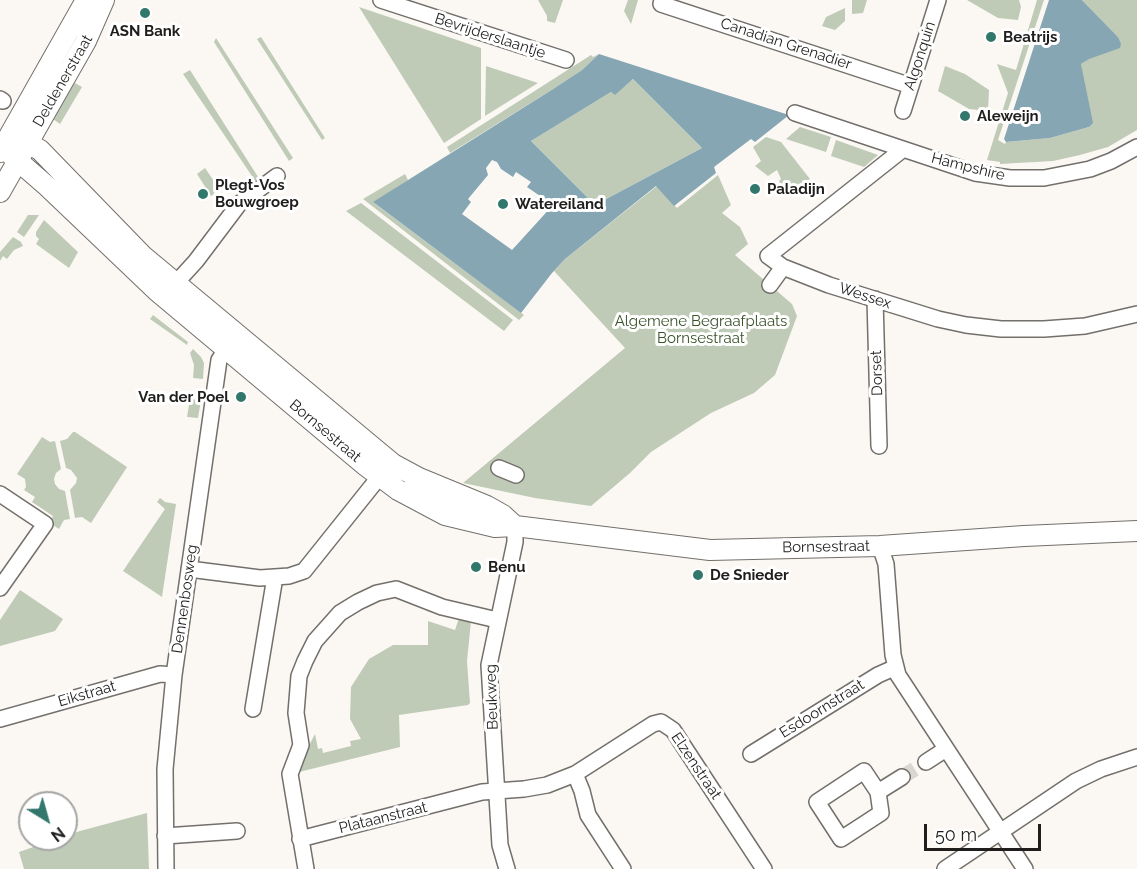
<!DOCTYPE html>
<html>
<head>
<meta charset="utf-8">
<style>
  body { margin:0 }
  #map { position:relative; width:1137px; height:869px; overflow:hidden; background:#fbf8f3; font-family:Raleway,sans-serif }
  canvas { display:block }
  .north { position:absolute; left:18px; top:791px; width:60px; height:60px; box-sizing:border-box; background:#fff; border:2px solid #a5a5a5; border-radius:50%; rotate:143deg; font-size:16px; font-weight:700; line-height:24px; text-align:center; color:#1f1e1d }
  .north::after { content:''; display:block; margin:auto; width:21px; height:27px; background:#32776c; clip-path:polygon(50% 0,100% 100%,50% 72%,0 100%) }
  .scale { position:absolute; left:924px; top:824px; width:117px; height:27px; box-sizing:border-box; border:3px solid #1f1e1d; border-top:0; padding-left:8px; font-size:18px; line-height:21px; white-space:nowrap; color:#1f1e1d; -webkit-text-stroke:4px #fff; paint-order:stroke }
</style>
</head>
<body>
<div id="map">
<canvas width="1137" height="869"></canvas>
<div class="north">N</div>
<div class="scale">50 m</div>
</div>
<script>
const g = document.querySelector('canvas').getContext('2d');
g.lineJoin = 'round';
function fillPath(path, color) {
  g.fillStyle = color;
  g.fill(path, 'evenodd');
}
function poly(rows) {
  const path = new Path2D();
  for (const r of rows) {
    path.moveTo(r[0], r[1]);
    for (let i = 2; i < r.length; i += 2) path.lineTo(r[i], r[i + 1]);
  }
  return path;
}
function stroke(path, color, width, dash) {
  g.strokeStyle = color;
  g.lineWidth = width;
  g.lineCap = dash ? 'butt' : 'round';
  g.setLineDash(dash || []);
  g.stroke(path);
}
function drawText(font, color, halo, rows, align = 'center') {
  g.font = font + ' Raleway,sans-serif';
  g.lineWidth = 6;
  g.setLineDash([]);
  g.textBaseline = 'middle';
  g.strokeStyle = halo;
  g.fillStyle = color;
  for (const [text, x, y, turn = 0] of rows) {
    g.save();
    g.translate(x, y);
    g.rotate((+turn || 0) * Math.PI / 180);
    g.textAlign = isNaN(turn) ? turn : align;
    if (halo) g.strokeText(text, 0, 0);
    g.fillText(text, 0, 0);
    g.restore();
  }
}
fillPath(poly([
  [538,0,563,0,555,23,547,21,547,16],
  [628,0,638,0,631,24,624,11],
  [852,0,867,0,863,13,852,14],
  [967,0,1019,0,1021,7,1018,20,998,18],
  [1037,0,1044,0,998,140,1005,144,1006,142,1050,138,1089,127,1081,64,1118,37,1082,0,1137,0,1137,130,1108,147,1080,155,1053,161,1000,164,1000,162,987,160,1008,93,997,64,1016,70],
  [359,7,481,48,481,119,444,143],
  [845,8,845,21,835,30,822,26,826,17],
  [261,37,325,138,322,140,257,39],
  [216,38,293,158,289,161,214,42],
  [599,54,582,70,550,91,450,153,447,147,591,55,593,57],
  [486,66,538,83,485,116],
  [945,66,965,74,989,90,988,111,969,109,938,91],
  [190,70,260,180,256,182,183,74],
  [633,79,702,148,595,205,531,141,611,92,615,94],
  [75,83,82,87,60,124,53,119,59,101],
  [800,127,831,137,826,152,786,139],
  [766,137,781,142,810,179,792,193,781,185,779,181,781,179,777,170,768,176,755,166,761,161,753,147],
  [836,140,878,155,864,167,831,156],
  [205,168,220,190,211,196,197,174],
  [405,174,408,180,374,203,524,315,519,320,363,199],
  [718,175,731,205,722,213,740,227,748,244,735,255,792,304,797,316,775,375,754,393,711,413,651,452,630,473,591,506,535,498,463,483,625,348,554,271,565,259,657,186,677,208],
  [361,203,513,320,504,331,346,211],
  [28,215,39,215,24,237,17,232],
  [44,220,78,252,69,268,36,244,39,239,36,236,36,232],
  [13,237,21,242,23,246,14,250,7,259,3,256,0,261,0,252],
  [153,315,188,342,187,345,150,319],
  [193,349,201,357,204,363,203,379,193,378,194,365,190,353],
  [190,399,201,400,198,418,187,417],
  [73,432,75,432,127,467,91,523,82,517,75,518,70,490,76,483,77,478,71,470,66,468,60,441,67,439],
  [42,437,50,442,55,441,61,469,56,473,54,479,55,484,59,489,65,491,70,519,64,520,59,529,50,523,53,516,32,502,35,497,24,490,26,487,25,479,17,474],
  [160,498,165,502,176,504,162,597,123,571,165,509,157,502],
  [20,590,63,619,55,631,0,646,0,620],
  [459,618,471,621,467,661,470,703,468,705,399,715,400,747,295,773,315,734,318,749,322,748,323,753,351,746,350,741,361,739,350,719,351,687,369,659,393,645,428,645,428,621,455,630],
  [147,813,149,869,24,869,19,852,56,839,66,839,66,836,80,831]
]), '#bfcbb7');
fillPath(poly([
  [1049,0,1082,0,1118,37,1121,44,1120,48,1089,59,1081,64,1093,123,1089,127,1050,138,1006,142,1004,139],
  [599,54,789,115,755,142,751,139,714,167,716,173,674,206,656,186,565,259,552,273,521,313,373,202,550,91,582,70],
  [633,79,702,148,595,205,531,141,611,92,615,95],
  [492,160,497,162,501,169,513,177,516,172,531,182,527,187,553,205,512,250,462,214,471,202,468,199,488,175,486,168]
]), '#86a6b4');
stroke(poly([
  [902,777,926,762]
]), '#dad7d3', 15, [15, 8]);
const minor = poly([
  [381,0,566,60],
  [662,0,661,4,911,86],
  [0,99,3,101],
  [903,111,938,0],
  [795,113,975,173,1010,178,1044,178,1090,169,1111,161,1137,147],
  [902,150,768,256,783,267,829,285,938,319,966,325,1001,329,1044,329,1085,326,1137,314],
  [770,285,783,267],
  [180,291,175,284,196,261,239,204,277,176],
  [875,299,879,446],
  [499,468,516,475],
  [411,486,447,502,474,510,481,508],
  [0,494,45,524,0,588],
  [880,546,886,564,893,655,898,675,1025,869],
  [189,569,260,578,289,576,304,571,380,476],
  [253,709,275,577],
  [0,719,160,674,174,675],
  [751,754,878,675,896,667],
  [926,762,946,749],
  [575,774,582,791,588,815,623,869],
  [878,792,881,813,841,839,817,802,864,771,878,792,902,777],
  [165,836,237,831],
  [300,839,482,792,524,789,547,785,575,774,653,724,661,722,673,730,764,869],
  [166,869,165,769,174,675,219,360,232,340],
  [306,869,290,774,301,745,296,713,299,676,305,661,315,641,340,613,358,602,377,593,396,589,442,607,497,620],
  [507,869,500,845,489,665,515,542,515,526],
  [945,869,1076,781,1101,769,1137,757]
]);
const major = poly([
  [2,147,48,187,157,291,366,466,398,490,445,515,495,527,515,526,710,550,880,546,1024,536,1137,531],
  [2,147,20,142,28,143,40,150,143,256,393,464,419,478,487,506,503,515,515,526],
  [0,152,86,0],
  [0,192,86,41,104,0]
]);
stroke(minor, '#73706c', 18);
stroke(major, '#73706c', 22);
stroke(minor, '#fff', 15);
stroke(major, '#fff', 20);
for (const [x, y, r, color] of [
  [145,13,6,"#32776c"],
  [991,37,6,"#32776c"],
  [965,116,6,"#32776c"],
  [755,189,6,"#32776c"],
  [203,194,6,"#32776c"],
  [503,204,6,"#32776c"],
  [241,397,6,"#32776c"],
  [476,567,6,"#32776c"],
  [698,575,6,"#32776c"]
]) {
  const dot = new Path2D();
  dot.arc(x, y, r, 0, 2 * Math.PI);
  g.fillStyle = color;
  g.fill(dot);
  stroke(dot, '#fff', 2);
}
drawText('bold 15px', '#1f1e1d', '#fff', [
  ["ASN Bank",145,31,"center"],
  ["Beatrijs",1003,37],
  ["Aleweijn",977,116],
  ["Plegt-Vos",215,185],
  ["Bouwgroep",215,202],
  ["Paladijn",767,189],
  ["Watereiland",515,204],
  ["Van der Poel",229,397,"right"],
  ["Benu",488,567],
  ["De Snieder",710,575]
], 'left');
drawText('15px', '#1f1e1d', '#fff', [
  ["Bevrijderslaantje",490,36,18],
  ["Canadian Grenadier",786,44,18],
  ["Algonquin",920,56,-72],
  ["Deldenerstraat",63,81,-60],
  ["Hampshire",968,167,14],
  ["Wessex",865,296,18],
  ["Dorset",877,373,-92],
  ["Bornsestraat",325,431,40],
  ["Bornsestraat",826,547,-1],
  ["Dennenbosweg",185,599,-82],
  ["Eikstraat",87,694,-16],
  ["Beukweg",492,697,-92],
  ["Esdoornstraat",822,709,-32],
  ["Elzenstraat",696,766,56],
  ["Plataanstraat",383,818,-14]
]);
drawText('15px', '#3a5229', '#fff', [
  ["Algemene Begraafplaats",701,321],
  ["Bornsestraat",701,338]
]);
</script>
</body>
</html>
